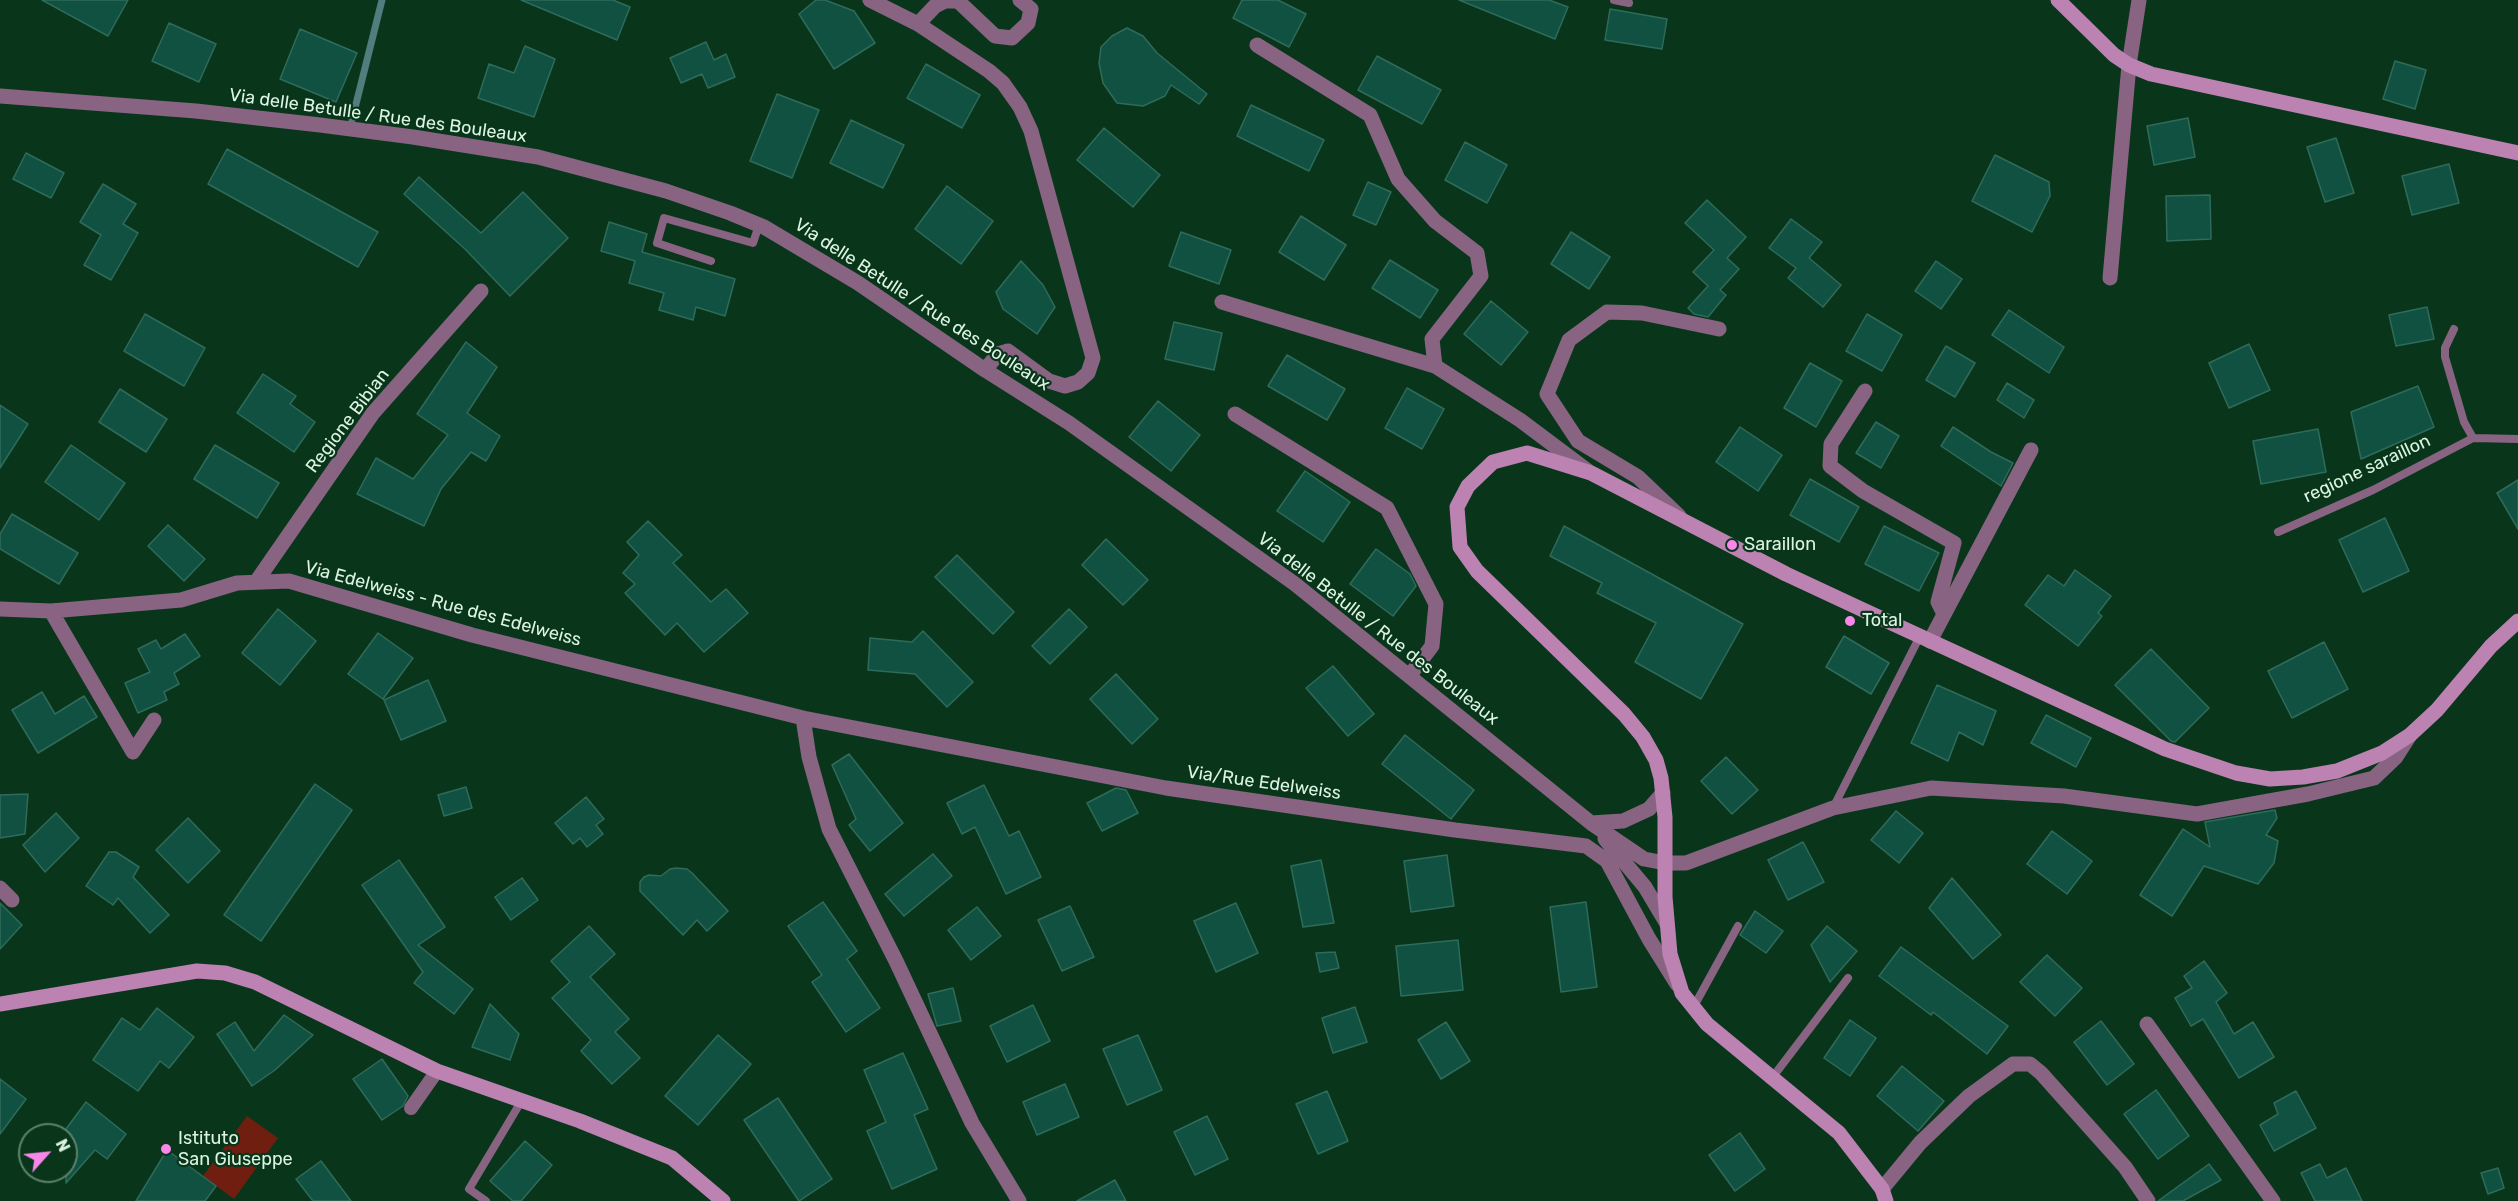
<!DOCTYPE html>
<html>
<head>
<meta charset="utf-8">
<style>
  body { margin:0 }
  #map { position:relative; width:2518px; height:1201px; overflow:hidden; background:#09361b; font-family:Rubik,sans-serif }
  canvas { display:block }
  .north { position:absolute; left:18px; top:1123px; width:60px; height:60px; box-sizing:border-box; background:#09361b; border:2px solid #5d826b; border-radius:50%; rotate:63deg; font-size:16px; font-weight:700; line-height:24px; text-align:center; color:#dcf4e2 }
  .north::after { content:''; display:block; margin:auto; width:21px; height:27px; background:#f987e9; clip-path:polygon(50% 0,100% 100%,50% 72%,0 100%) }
</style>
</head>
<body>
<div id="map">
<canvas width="2518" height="1201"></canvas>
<div class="north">N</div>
</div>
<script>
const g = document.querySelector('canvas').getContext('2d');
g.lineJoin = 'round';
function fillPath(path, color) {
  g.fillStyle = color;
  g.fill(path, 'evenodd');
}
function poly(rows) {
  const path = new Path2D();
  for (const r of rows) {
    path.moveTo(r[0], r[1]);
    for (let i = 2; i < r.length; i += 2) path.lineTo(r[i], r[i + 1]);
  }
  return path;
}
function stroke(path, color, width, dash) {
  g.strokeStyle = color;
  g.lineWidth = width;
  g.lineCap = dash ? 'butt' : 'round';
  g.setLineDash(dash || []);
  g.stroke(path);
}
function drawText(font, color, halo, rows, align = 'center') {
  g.font = font + ' Rubik,sans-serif';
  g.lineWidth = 4.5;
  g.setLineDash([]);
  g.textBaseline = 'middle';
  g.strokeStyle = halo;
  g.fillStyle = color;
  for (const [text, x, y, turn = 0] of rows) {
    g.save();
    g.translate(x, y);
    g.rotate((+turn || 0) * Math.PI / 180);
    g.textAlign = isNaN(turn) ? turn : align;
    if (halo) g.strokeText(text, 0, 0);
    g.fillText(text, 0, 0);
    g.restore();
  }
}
fillPath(poly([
  [247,1116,278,1138,234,1199,203,1176]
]), '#6f1e0f');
stroke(poly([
  [352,120,382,0]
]), '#517d7f', 7);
const building = poly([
  [42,0,128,0,108,36,42,0],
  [521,0,613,0,630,7,617,40,521,0],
  [816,0,825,0,854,11,875,43,834,69,799,14,816,0],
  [1242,0,1278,0,1306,14,1289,47,1233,18,1242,0],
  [1459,0,1549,0,1568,7,1555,39,1459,0],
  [1610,9,1667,19,1662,49,1605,40,1610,9],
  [169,23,216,44,199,82,152,61,169,23],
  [1127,28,1143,36,1157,53,1207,94,1199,104,1171,85,1165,96,1143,106,1117,103,1103,83,1099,63,1101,47,1112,36,1127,28],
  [300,29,357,53,336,102,280,79,300,29],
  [706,42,714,60,726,54,735,77,708,88,702,74,681,83,670,58,706,42],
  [525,46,555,59,534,117,478,98,489,64,514,73,525,46],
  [1377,56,1441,90,1422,124,1358,90,1377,56],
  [2395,61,2426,70,2415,109,2383,99,2395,61],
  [926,64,980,95,962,128,907,98,926,64],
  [777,94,819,110,792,178,750,161,777,94],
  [1251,105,1324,140,1309,171,1237,136,1251,105],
  [2188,118,2195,157,2154,165,2147,126,2188,118],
  [851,120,904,145,883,188,830,163,851,120],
  [1104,128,1160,175,1133,207,1077,160,1104,128],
  [2336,138,2354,193,2325,202,2307,147,2336,138],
  [1465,142,1507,165,1487,203,1445,180,1465,142],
  [227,149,378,232,358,267,208,184,227,149],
  [26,153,64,173,51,198,13,179,26,153],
  [1995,155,2049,182,2050,196,2032,232,1972,201,1995,155],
  [2449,164,2459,203,2412,215,2402,176,2449,164],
  [419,177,481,233,523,192,568,238,510,296,465,249,404,194,419,177],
  [1368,182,1391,192,1376,225,1353,215,1368,182],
  [103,184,136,204,123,224,138,233,111,280,84,265,101,235,80,222,103,184],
  [947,186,993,221,961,264,915,229,947,186],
  [2210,195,2211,239,2167,241,2166,196,2210,195],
  [1707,200,1746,237,1727,258,1739,269,1720,290,1726,295,1708,317,1694,314,1688,308,1708,286,1693,272,1714,250,1685,223,1707,200],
  [1301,216,1346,245,1324,280,1279,252,1301,216],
  [1791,219,1822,242,1809,258,1841,285,1823,307,1788,278,1796,268,1769,248,1791,219],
  [609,222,647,234,642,252,735,279,725,316,696,307,693,320,659,310,664,293,629,283,635,261,601,251,609,222],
  [1181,232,1231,250,1219,284,1169,266,1181,232],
  [1571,232,1610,257,1589,289,1551,264,1571,232],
  [1390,260,1438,290,1420,318,1372,288,1390,260],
  [1021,261,1043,285,1055,307,1037,334,1003,309,996,292,1021,261],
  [1936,261,1962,279,1941,309,1915,291,1936,261],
  [1491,301,1528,332,1501,365,1464,334,1491,301],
  [2427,307,2434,339,2396,346,2389,315,2427,307],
  [2009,310,2064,347,2049,373,1992,335,2009,310],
  [145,314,205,348,184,386,124,351,145,314],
  [1867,314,1902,335,1882,371,1846,351,1867,314],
  [1174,322,1222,333,1214,370,1165,359,1174,322],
  [466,342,497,367,467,413,500,436,486,461,471,452,441,489,424,526,357,494,376,458,413,479,448,435,417,414,466,342],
  [2249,344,2270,390,2229,408,2209,363,2249,344],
  [1946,346,1975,363,1955,397,1926,380,1946,346],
  [1287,355,1345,389,1327,420,1268,386,1287,355],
  [1810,363,1842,381,1816,427,1784,408,1810,363],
  [263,374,296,396,290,404,315,422,294,452,237,413,263,374],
  [2007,383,2034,400,2024,418,1997,400,2007,383],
  [2418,386,2434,427,2361,459,2351,412,2418,386],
  [1407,388,1444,409,1422,449,1385,428,1407,388],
  [120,389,167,419,146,452,99,422,120,389],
  [1158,401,1200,435,1171,471,1129,437,1158,401],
  [0,405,28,424,0,468,0,405],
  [1876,422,1899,436,1881,468,1856,453,1876,422],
  [1740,427,1782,455,1758,491,1716,462,1740,427],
  [1953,427,1991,452,2013,463,2001,486,1941,446,1953,427],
  [2318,429,2326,472,2261,484,2253,441,2318,429],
  [71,445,125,483,99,520,45,482,71,445],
  [215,445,279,483,257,518,194,479,215,445],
  [1305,471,1350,502,1323,542,1277,511,1305,471],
  [1810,479,1859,507,1839,542,1790,515,1810,479],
  [2518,480,2518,529,2497,493,2518,480],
  [12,514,78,553,59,584,0,549,0,534,12,514],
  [2385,518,2409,571,2363,592,2339,540,2385,518],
  [648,521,682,555,673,563,711,602,726,589,748,613,704,652,677,623,665,635,625,593,635,584,623,573,639,555,627,542,648,521],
  [168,525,205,559,184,581,148,546,168,525],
  [1564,526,1743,624,1701,699,1635,662,1656,623,1597,593,1602,583,1550,556,1564,526],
  [1884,526,1939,553,1919,591,1865,564,1884,526],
  [1106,539,1148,580,1123,605,1082,565,1106,539],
  [1376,549,1410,574,1416,586,1393,616,1350,584,1376,549],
  [957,555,1014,612,993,634,935,577,957,555],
  [2075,570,2111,596,2098,613,2102,616,2078,646,2025,605,2048,575,2064,586,2075,570],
  [278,609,316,641,280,685,242,653,278,609],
  [1069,609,1087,627,1050,664,1032,646,1069,609],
  [923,631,973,682,947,707,915,674,868,670,870,638,912,642,923,631],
  [378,633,413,658,383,699,348,674,378,633],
  [185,634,200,656,174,673,179,684,164,692,167,700,138,713,125,683,150,672,138,649,156,640,161,649,185,634],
  [1844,636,1889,663,1871,694,1826,667,1844,636],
  [2324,642,2348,689,2292,718,2268,671,2324,642],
  [2151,649,2209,708,2175,742,2171,741,2115,685,2151,649],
  [1333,666,1374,714,1348,736,1306,688,1333,666],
  [1116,674,1158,719,1132,744,1090,699,1116,674],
  [428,680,446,721,401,740,384,700,428,680],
  [1937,685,1996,711,1983,745,1959,732,1948,761,1911,743,1937,685],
  [42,692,55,714,84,696,97,717,38,753,12,710,42,692],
  [2046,715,2091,738,2076,767,2031,743,2046,715],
  [1405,735,1474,790,1451,819,1382,764,1405,735],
  [849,754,903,823,870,851,849,825,856,819,832,765,849,754],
  [1726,757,1758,790,1732,814,1701,781,1726,757],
  [315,784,352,810,261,941,224,915,315,784],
  [984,785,1009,836,1019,831,1041,877,1006,894,975,827,962,834,947,803,984,785],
  [466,787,472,808,444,816,438,795,466,787],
  [1116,788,1126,790,1138,813,1102,831,1087,803,1116,788],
  [28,794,25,834,0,838,0,795,28,794],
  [586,797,604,819,596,825,603,834,587,847,580,838,573,844,555,823,586,797],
  [2275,810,2277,818,2266,835,2278,841,2274,863,2258,884,2204,866,2172,916,2140,895,2183,829,2210,847,2205,822,2275,810],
  [1896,811,1923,833,1899,863,1871,840,1896,811],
  [56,813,79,838,45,872,23,845,56,813],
  [188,818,220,851,188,883,156,850,188,818],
  [2052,831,2092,861,2067,894,2027,864,2052,831],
  [1803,842,1824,882,1788,900,1768,860,1803,842],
  [109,852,116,852,139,867,133,877,169,915,150,933,118,898,113,905,86,886,109,852],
  [933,854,952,876,904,916,885,894,933,854],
  [1447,855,1454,906,1411,912,1404,861,1447,855],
  [399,860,445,927,418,945,473,989,454,1014,414,983,423,972,362,885,399,860],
  [1321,860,1334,923,1303,927,1291,866,1321,860],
  [676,868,687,869,692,873,728,911,707,931,697,920,683,935,640,891,640,882,644,877,649,875,661,876,670,869,676,868],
  [522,878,538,900,511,920,495,897,522,878],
  [1952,878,2001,935,1973,959,1929,908,1952,878],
  [823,902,857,951,847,959,880,1008,846,1032,812,982,822,975,788,926,823,902],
  [1586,902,1597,987,1561,992,1550,907,1586,902],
  [0,903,22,925,0,949,0,903],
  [1236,903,1258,953,1216,972,1194,921,1236,903],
  [1070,906,1094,957,1062,971,1038,920,1070,906],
  [977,907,1001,936,971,960,948,930,977,907],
  [1755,911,1783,931,1766,953,1740,935,1755,911],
  [589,926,615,954,590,977,629,1019,615,1032,640,1058,612,1084,581,1051,591,1040,552,998,570,982,551,961,589,926],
  [1827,926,1857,951,1830,982,1811,945,1827,926],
  [1458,940,1463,990,1401,996,1396,946,1458,940],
  [1901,947,2008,1026,1987,1054,1933,1012,1931,1015,1879,976,1901,947],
  [1335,952,1339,968,1320,972,1316,953,1335,952],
  [2047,955,2082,988,2055,1016,2020,982,2047,955],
  [2204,961,2227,993,2216,1002,2234,1034,2253,1022,2274,1057,2239,1078,2203,1019,2191,1026,2175,998,2192,988,2184,976,2204,961],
  [953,988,961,1021,937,1026,928,994,953,988],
  [490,1004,519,1034,510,1060,472,1047,490,1004],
  [1033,1005,1050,1041,1007,1062,990,1026,1033,1005],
  [1355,1007,1367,1042,1333,1053,1322,1018,1355,1007],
  [157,1008,194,1037,169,1068,160,1061,138,1091,93,1060,122,1018,140,1030,157,1008],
  [284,1015,313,1035,275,1070,252,1086,217,1034,235,1022,254,1051,284,1015],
  [1850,1020,1876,1038,1850,1076,1824,1058,1850,1020],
  [2101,1021,2134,1064,2107,1085,2074,1042,2101,1021],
  [1446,1022,1470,1061,1441,1079,1418,1040,1446,1022],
  [718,1035,751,1064,698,1125,665,1096,718,1035],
  [1138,1035,1162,1090,1127,1105,1103,1049,1138,1035],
  [903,1053,928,1109,914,1115,937,1169,892,1189,867,1131,886,1122,864,1070,903,1053],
  [382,1059,408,1096,403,1106,382,1120,353,1079,382,1059],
  [1902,1066,1944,1101,1918,1131,1877,1096,1902,1066],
  [0,1079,26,1099,0,1134,0,1079],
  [1065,1084,1079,1117,1037,1135,1023,1102,1065,1084],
  [2156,1090,2189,1136,2158,1159,2124,1114,2156,1090],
  [1327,1091,1348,1141,1318,1154,1296,1104,1327,1091],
  [2296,1091,2316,1128,2274,1151,2260,1125,2278,1114,2274,1103,2296,1091],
  [778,1098,832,1179,799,1201,744,1120,778,1098],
  [86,1102,126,1134,107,1159,95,1150,66,1183,66,1129,86,1102],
  [1207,1116,1228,1159,1195,1175,1174,1132,1207,1116],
  [1740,1133,1765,1169,1735,1191,1709,1155,1740,1133],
  [525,1141,552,1165,521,1201,513,1201,490,1181,525,1141],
  [167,1150,216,1186,205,1201,136,1201,167,1150],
  [321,1161,351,1201,313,1201,296,1179,321,1161],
  [2209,1164,2221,1180,2183,1201,2158,1201,2209,1164],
  [2320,1164,2327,1178,2346,1168,2362,1201,2315,1201,2301,1173,2320,1164],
  [2498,1168,2504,1188,2488,1194,2481,1173,2498,1168],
  [1115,1180,1126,1201,1077,1201,1115,1180]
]);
fillPath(building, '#105141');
stroke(building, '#2f6b5a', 1.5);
stroke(poly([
  [1614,0,1629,3],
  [711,261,657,243,664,218,753,243,759,225],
  [2454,329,2445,348,2445,357,2464,422,2473,438],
  [2278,532,2373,490,2473,438,2518,439],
  [1833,808,1920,636],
  [1693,1008,1738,926],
  [1772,1078,1848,978],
  [486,1201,469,1189,522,1100]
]), '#886482', 8);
stroke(poly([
  [411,1108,437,1071]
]), '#886482', 14);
stroke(poly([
  [870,0,918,24,989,71,1003,83,1020,107,1031,131,1093,358,1088,373,1078,382,1065,386,1049,381,1008,351,998,354,985,370],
  [918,24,935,6,945,1,958,1,995,36,1012,38,1028,23,1031,9,1020,0],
  [1257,45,1370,115,1398,179,1435,221,1477,253,1481,276,1432,339,1435,366],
  [0,96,196,111,320,125,413,137,538,157,666,191,730,213,764,227,858,283,985,370,1069,423,1295,584,1591,823,1644,859,1665,863,1686,863,1833,808,1931,788,2064,796,2197,814,2308,794,2374,778,2396,757,2410,735],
  [2110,278,2129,65,2139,0],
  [1222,302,1435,366,1520,420,1588,471],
  [1865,391,1831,444,1830,466,1863,491,1954,543,1938,602,1943,612],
  [1235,414,1387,508,1436,604,1432,646,1410,675],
  [1679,516,1638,477,1578,441,1547,394,1569,340,1607,312,1642,313,1719,329],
  [256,582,373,413,481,291],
  [0,609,51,611,181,600,237,583,289,581,472,635,803,718,1166,788,1455,830,1586,846,1607,861,1649,939,1677,984],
  [51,611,133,752,154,720],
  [1930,641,2031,450],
  [803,718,809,757,829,829,896,961,972,1123,1019,1201],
  [1591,823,1623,821,1649,809,1663,793],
  [1605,839,1645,887,1667,924],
  [0,888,12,900],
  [2147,1024,2273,1201],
  [1882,1189,1920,1143,1969,1096,2013,1064,2030,1064,2041,1073,2125,1167,2148,1201]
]), '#886482', 15);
stroke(poly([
  [2058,0,2114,55,2129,65,2151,74,2518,153],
  [0,1004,197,971,225,973,255,982,437,1071,580,1121,672,1158,723,1201],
  [1886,1201,1882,1189,1839,1133,1707,1024,1682,993,1670,954,1665,897,1665,817,1661,778,1656,760,1643,737,1624,714,1477,571,1460,547,1457,507,1468,486,1493,462,1527,453,1591,473,1786,574,1861,609,2165,749,2236,773,2270,779,2303,777,2337,771,2382,753,2410,735,2437,710,2491,646,2518,621]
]), '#bb82b2', 15);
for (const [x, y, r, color] of [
  [1732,545,6,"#f987e9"],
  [1850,621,6,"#f987e9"],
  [166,1149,6,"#f987e9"]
]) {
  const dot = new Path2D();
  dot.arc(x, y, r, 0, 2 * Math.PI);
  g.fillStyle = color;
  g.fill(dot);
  stroke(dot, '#09361b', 2);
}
drawText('18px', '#dcf4e2', '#09361b', [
  ["Via delle Betulle / Rue des Bouleaux",378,116,8],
  ["Via delle Betulle / Rue des Bouleaux",922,305,33],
  ["Regione Bibian",348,421,-53],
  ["regione saraillon",2367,469,-25],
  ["Via Edelweiss - Rue des Edelweiss",443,604,15],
  ["Via delle Betulle / Rue des Bouleaux",1378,629,38],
  ["Via/Rue Edelweiss",1264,783,8]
]);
drawText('18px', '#dcf4e2', '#09361b', [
  ["Saraillon",1744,545],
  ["Total",1862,621],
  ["Istituto",178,1139],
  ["San Giuseppe",178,1160]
], 'left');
</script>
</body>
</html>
